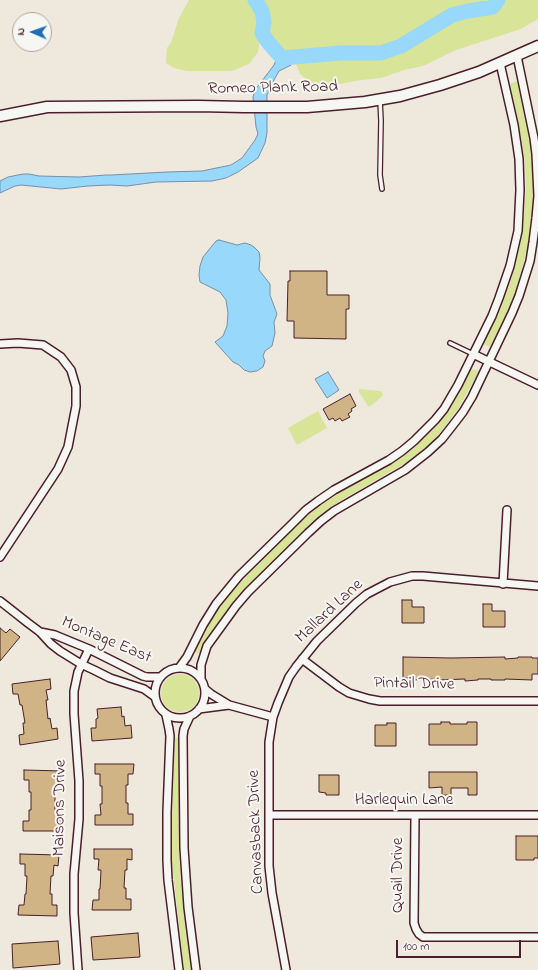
<!DOCTYPE html>
<html>
<head>
<meta charset="utf-8">
<style>
  body { margin:0 }
  #map { position:relative; width:538px; height:970px; overflow:hidden; background:#eee9dc; font-family:"Indie Flower",sans-serif }
  canvas { display:block }
  .north { position:absolute; left:12px; top:12px; width:40px; height:40px; box-sizing:border-box; background:#f6f6f2; border:1px solid #b1a0a2; border-radius:50%; rotate:272deg; font-size:11px; font-weight:700; line-height:16px; text-align:center; color:#4a1f2b }
  .north::after { content:''; display:block; margin:auto; width:14px; height:18px; background:#1f6fb2; clip-path:polygon(50% 0,100% 100%,50% 72%,0 100%) }
  .scale { position:absolute; left:396px; top:940px; width:125px; height:18px; box-sizing:border-box; border:2px solid #4a1f2b; border-top:0; padding-left:5px; font-size:12px; line-height:14px; white-space:nowrap; color:#4a1f2b; -webkit-text-stroke:3px #f6f6f2; paint-order:stroke }
</style>
</head>
<body>
<div id="map">
<canvas width="538" height="970"></canvas>
<div class="north">N</div>
<div class="scale">100 m</div>
</div>
<script>
const g = document.querySelector('canvas').getContext('2d');
g.lineJoin = 'round';
function fillPath(path, color) {
  g.fillStyle = color;
  g.fill(path, 'evenodd');
}
function poly(rows) {
  const path = new Path2D();
  for (const r of rows) {
    if (r.length === 3) {
      path.moveTo(r[0] + r[2], r[1]);
      path.arc(r[0], r[1], r[2], 0, 2 * Math.PI);
      continue;
    }
    path.moveTo(r[0], r[1]);
    for (let i = 2; i < r.length; i += 2) path.lineTo(r[i], r[i + 1]);
  }
  return path;
}
function stroke(path, color, width, dash) {
  g.strokeStyle = color;
  g.lineWidth = width;
  g.lineCap = dash ? 'butt' : 'round';
  g.setLineDash(dash || []);
  g.stroke(path);
}
function drawText(font, color, halo, rows, align = 'center') {
  g.font = font + ' "Indie Flower",sans-serif';
  g.lineWidth = 4;
  g.setLineDash([]);
  g.textBaseline = 'middle';
  g.strokeStyle = halo;
  g.fillStyle = color;
  for (const [text, x, y, turn = 0] of rows) {
    g.save();
    g.translate(x, y);
    g.rotate((+turn || 0) * Math.PI / 180);
    g.textAlign = isNaN(turn) ? turn : align;
    if (halo) g.strokeText(text, 0, 0);
    g.fillText(text, 0, 0);
    g.restore();
  }
}
fillPath(poly([
  [189,0,538,0,538,19,521,29,456,50,423,66,404,70,381,78,361,80,324,87,311,83,300,74,296,64,280,48,271,40,260,40,258,52,249,64,232,71,187,71,174,68,166,63,167,48,171,43,179,18],
  [517,81,531,148,533,178,533,206,528,246,517,286,508,311,490,347,483,344,500,309,510,283,520,246,524,215,526,188,525,163,521,136,510,84],
  [471,369,479,371,458,409,439,434,427,447,404,464,340,501,324,512,310,524,240,594,233,602,207,637,199,654,195,652,214,615,231,593,246,577,301,521,317,508,337,494,394,462,413,449,438,424,446,414,460,391],
  [359,389,380,391,382,392,383,395,377,401,370,406,368,406,359,392],
  [318,411,327,428,297,445,288,428],
  [180,693,19],
  [175,738,179,738,179,850,181,884,191,970,184,970,172,862,172,815]
]), '#d8e497');
const water = poly([
  [276,57,291,65,279,71,274,80,267,95,267,133,265,143,258,158,238,172,226,178,212,181,156,182,127,186,110,185,88,186,61,189,21,185,15,186,0,193,0,181,8,177,23,174,29,174,39,176,79,177,106,175,111,175,167,172,202,171,231,165,242,158,255,140,258,134,256,127,253,97,255,90,274,65,277,58,276,57],
  [219,240,237,245,245,243,251,245,254,247,259,252,260,258,259,270,270,284,270,295,277,314,274,322,275,333,272,346,265,351,263,356,265,361,263,367,257,371,250,372,244,370,239,365,233,362,215,342,223,336,227,326,228,313,226,300,220,292,200,282,199,275,200,266,203,257,216,241,219,240],
  [328,372,339,390,327,398,315,379,328,372]
]);
fillPath(water, '#98d8fa');
stroke(water, '#798ea7', 1);
stroke(poly([
  [255,0,262,11,264,22,262,33,268,42,282,58,341,53,381,53,401,46,452,15,468,11,493,7,498,0]
]), '#98d8fa', 15);
const building = poly([
  [290,271,327,271,327,295,349,295,349,309,346,309,346,339,294,338,294,321,287,321,288,281,290,281,290,271],
  [350,394,356,406,351,409,352,411,348,414,350,417,342,421,340,418,335,421,333,418,329,420,323,409,350,394],
  [402,600,412,600,412,607,424,607,424,623,402,623,402,600],
  [483,604,492,604,492,611,505,611,505,627,483,627,483,604],
  [0,628,6,633,10,629,20,637,0,661,0,628],
  [403,657,451,658,505,657,505,659,518,658,518,657,532,657,532,658,538,658,538,674,532,674,532,680,505,679,505,680,491,680,491,679,478,679,478,680,465,681,465,679,438,680,438,679,411,680,411,678,403,678,403,657],
  [50,679,51,689,46,690,48,700,46,700,48,719,50,718,52,729,57,728,58,739,20,745,19,735,24,734,23,723,25,723,22,705,20,705,18,694,13,694,12,684,50,679],
  [121,707,122,717,124,716,125,726,131,725,132,738,92,741,91,728,96,728,96,719,98,718,97,709,121,707],
  [441,722,450,722,450,724,467,724,467,722,477,722,477,745,429,745,429,724,441,724,441,722],
  [387,723,396,723,396,746,375,746,375,725,387,725,387,723],
  [95,764,134,764,133,774,128,774,128,785,126,785,126,803,128,803,128,814,133,814,133,825,95,825,95,815,101,815,100,804,102,804,102,786,100,786,100,774,95,774,95,764],
  [24,770,62,771,62,781,58,781,57,791,55,791,55,810,57,810,57,820,62,820,61,831,23,831,23,821,29,821,29,810,31,810,31,792,29,792,29,780,24,780,24,770],
  [429,772,477,772,477,795,468,795,468,788,451,788,451,795,442,795,442,787,429,788,429,772],
  [319,775,339,775,339,795,326,795,326,793,319,792,319,775],
  [516,836,538,836,538,858,534,858,534,860,516,860,516,836],
  [94,849,132,849,132,860,127,859,127,870,125,870,124,888,126,888,126,899,131,899,131,910,92,910,93,900,99,900,99,889,100,889,101,870,98,870,99,859,94,859,94,849],
  [20,854,59,855,58,866,54,865,53,876,51,876,50,894,52,894,52,905,57,905,57,916,18,915,19,905,24,905,25,894,26,894,27,876,25,876,25,864,20,864,20,854],
  [138,933,140,957,93,960,91,937,138,933],
  [58,941,60,964,13,968,12,944,58,941]
]);
fillPath(building, '#d0b485');
stroke(building, '#4a1f2b', 1);
const service = poly([
  [380,100,381,121,380,175,382,189],
  [450,343,473,354]
]);
const minor = poly([
  [0,344,18,343,43,345,61,357,71,370,76,387,76,406,68,447,58,469,0,557],
  [473,354,538,385],
  [503,584,507,510],
  [0,601,28,623,40,632,51,644,60,651,81,664,94,670,110,678,144,689,155,697],
  [40,632,55,635,89,649,143,676,147,677,160,677],
  [302,659,339,687,349,693,369,699,380,701,538,701],
  [180,693,25],
  [179,668,187,657,203,625,216,604,239,576,290,526,306,510,318,501,334,490,389,460,402,451,414,441,435,420,444,409,458,385,492,316,499,298,510,266,518,231,520,190,519,159,514,125,500,63],
  [201,679,201,665,207,646,236,606,248,592,308,533,321,521,334,511,346,504,405,470,428,452,442,439,453,425,463,412,472,397,512,313,519,296,530,261,533,242,536,218,538,196,536,154,534,138,517,56],
  [205,689,211,694,229,705,273,717],
  [199,709,206,708,229,705],
  [166,715,169,729,170,736,167,812,167,860,168,880,179,970],
  [190,716,184,729,183,736,184,848,188,907,196,970],
  [269,815,538,815],
  [415,816,414,923,416,929,419,934,423,937,538,937],
  [78,970,74,913,74,874,79,819,79,781,74,714,74,691,78,672,89,649],
  [286,970,272,893,269,866,269,742,273,717,278,703,289,677,296,667,317,641,356,603,367,594,390,582,412,576,423,576,538,586]
]);
const secondary = poly([
  [0,116,47,107,198,106,244,107,307,107,365,102,400,96,440,85,479,72,538,46]
]);
stroke(service, '#4a1f2b', 6);
stroke(minor, '#4a1f2b', 10);
stroke(secondary, '#4a1f2b', 13);
stroke(service, '#f6f6f2', 3.5);
stroke(minor, '#f6f6f2', 7);
stroke(secondary, '#f6f6f2', 10);
drawText('17px', '#4a1f2b', '#f6f6f2', [
  ["Romeo Plank Road",273,89,-1],
  ["Mallard Lane",330,612,-43],
  ["Montage East",106,641,23],
  ["Pintail Drive",414,685,1],
  ["Harlequin Lane",404,801],
  ["Maisons Drive",61,808,-89],
  ["Canvasback Drive",257,832,-92],
  ["Quail Drive",399,875,-90]
]);
</script>
</body>
</html>
